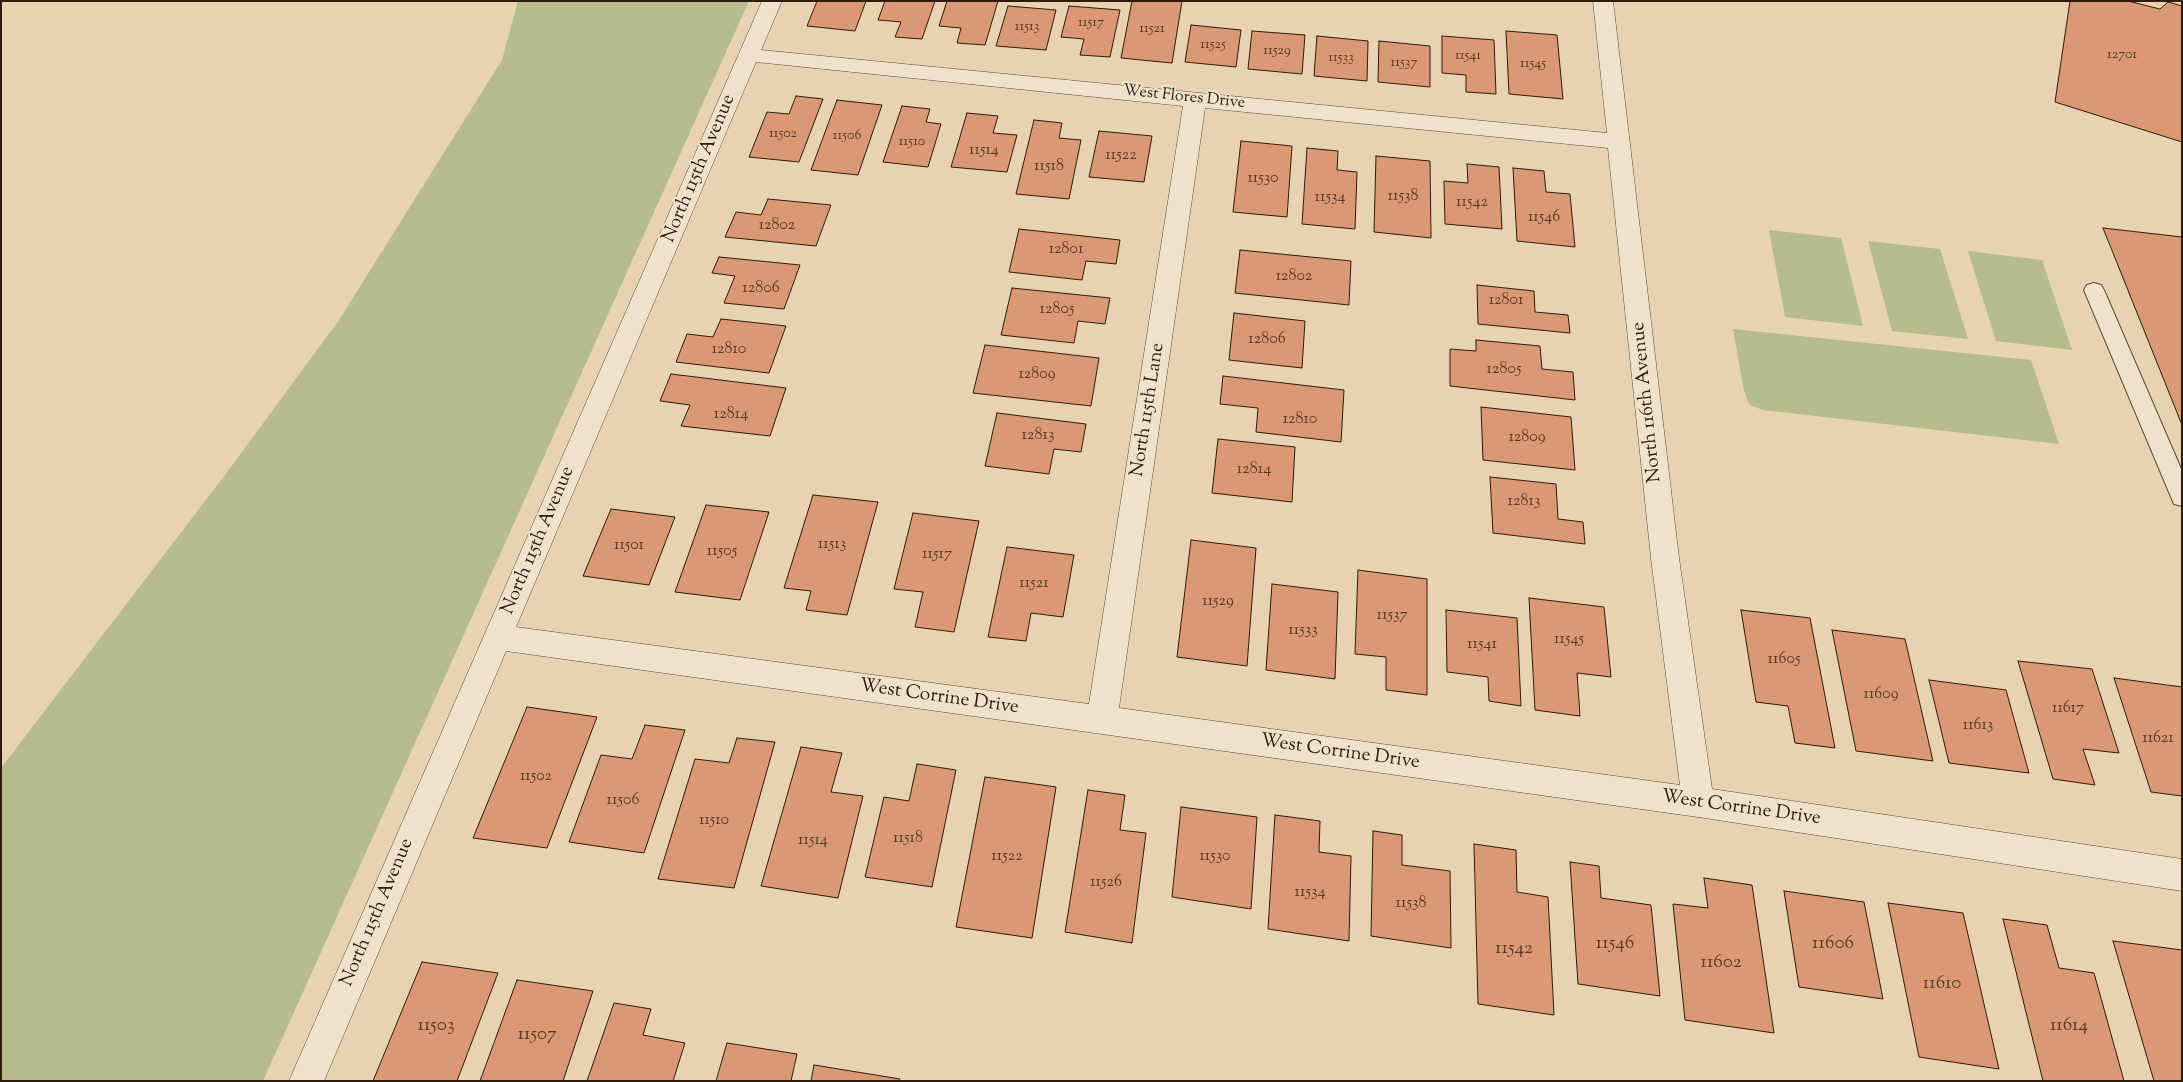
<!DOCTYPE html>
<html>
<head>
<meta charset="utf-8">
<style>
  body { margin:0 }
  #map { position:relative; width:2183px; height:1082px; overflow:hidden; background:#e7d3b2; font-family:"Sorts Mill Goudy",serif }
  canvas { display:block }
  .frame { position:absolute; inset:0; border:2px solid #2f1a0b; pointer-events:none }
</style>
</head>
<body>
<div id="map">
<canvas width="2183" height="1082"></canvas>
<div class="frame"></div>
</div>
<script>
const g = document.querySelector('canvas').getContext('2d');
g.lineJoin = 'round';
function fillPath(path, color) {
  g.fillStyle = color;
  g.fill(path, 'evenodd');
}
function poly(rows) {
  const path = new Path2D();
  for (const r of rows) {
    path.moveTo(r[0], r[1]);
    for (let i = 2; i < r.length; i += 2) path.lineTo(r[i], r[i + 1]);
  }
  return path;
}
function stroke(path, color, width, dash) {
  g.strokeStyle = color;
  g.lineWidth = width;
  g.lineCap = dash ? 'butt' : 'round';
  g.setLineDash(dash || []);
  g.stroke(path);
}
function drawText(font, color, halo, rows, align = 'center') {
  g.font = font + ' "Sorts Mill Goudy",serif';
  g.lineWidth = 4;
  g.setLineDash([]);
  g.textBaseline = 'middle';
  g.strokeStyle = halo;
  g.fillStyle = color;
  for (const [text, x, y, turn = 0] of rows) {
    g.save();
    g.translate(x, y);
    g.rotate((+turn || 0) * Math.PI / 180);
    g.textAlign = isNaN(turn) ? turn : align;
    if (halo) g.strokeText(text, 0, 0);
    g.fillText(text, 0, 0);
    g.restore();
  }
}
fillPath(poly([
  [518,1,749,1,263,1081,1,1081,1,768,228,471,339,320,502,60],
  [1769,230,1841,238,1863,326,1785,317],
  [1868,241,1940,249,1968,339,1892,331],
  [1968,251,2042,260,2072,350,1996,341],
  [1733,329,2031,360,2059,444,1763,410,1750,405,1744,391]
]), '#b6bc8c');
const building = poly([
  [817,1,866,1,855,31,807,26,817,1],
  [885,1,935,1,922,39,895,37,901,22,878,20,885,1],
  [947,1,998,1,985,45,957,43,961,28,939,26,947,1],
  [1132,1,1182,1,1172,63,1121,58,1132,1],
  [2070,1,2128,1,2160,9,2168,2,2182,6,2182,142,2055,102,2070,1],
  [1008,6,1056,10,1046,50,996,46,1008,6],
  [1069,6,1120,10,1110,57,1080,55,1084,39,1061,37,1069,6],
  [1191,25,1241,30,1236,67,1185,62,1191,25],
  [1252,31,1305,35,1302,74,1248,69,1252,31],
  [1506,31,1557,35,1563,99,1509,94,1506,31],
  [1317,36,1368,41,1367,81,1314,76,1317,36],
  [1442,36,1494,40,1496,94,1466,92,1466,75,1442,73,1442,36],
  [1379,41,1430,46,1430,87,1378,82,1379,41],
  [796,96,823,99,799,162,749,157,767,112,789,114,796,96],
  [837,100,882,105,858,175,811,170,837,100],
  [902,106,930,109,926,122,941,124,928,167,883,162,902,106],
  [967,113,998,116,993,133,1017,135,1007,172,951,167,967,113],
  [1034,120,1062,123,1059,138,1081,140,1069,199,1016,194,1034,120],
  [1099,131,1152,136,1144,182,1089,177,1099,131],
  [1241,141,1292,146,1287,217,1233,212,1241,141],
  [1307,148,1338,151,1337,170,1357,172,1355,229,1302,224,1307,148],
  [1376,156,1430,161,1431,238,1374,232,1376,156],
  [1467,164,1499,167,1502,229,1445,224,1444,181,1468,183,1467,164],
  [1513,168,1544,171,1546,192,1570,194,1575,247,1517,241,1513,168],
  [768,199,831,205,816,246,725,237,736,212,761,215,768,199],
  [2103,228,2182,237,2182,425,2103,228],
  [1019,229,1120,240,1116,264,1086,261,1082,280,1009,272,1019,229],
  [1240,250,1351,261,1349,305,1235,293,1240,250],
  [719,257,800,265,784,309,724,303,735,276,712,273,719,257],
  [1477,285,1534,291,1535,312,1568,315,1570,333,1478,324,1477,285],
  [1012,288,1110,298,1105,324,1078,321,1074,343,1001,335,1012,288],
  [1234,313,1305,321,1302,368,1229,360,1234,313],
  [721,319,786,326,769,373,676,362,687,334,713,337,721,319],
  [1476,340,1540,346,1542,369,1573,372,1575,400,1450,386,1450,349,1476,351,1476,340],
  [985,345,1099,358,1091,406,973,393,985,345],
  [671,374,786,388,770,436,681,426,690,405,660,401,671,374],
  [1223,376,1344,390,1341,442,1256,432,1258,408,1220,404,1223,376],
  [1481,407,1571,417,1575,470,1483,460,1481,407],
  [997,413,1086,424,1081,452,1054,449,1049,474,985,466,997,413],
  [1218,439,1295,447,1292,502,1212,493,1218,439],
  [1490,477,1556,484,1558,519,1583,522,1585,544,1493,533,1490,477],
  [813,495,878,502,847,615,806,610,811,591,784,588,813,495],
  [706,505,769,512,740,600,675,592,706,505],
  [611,509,675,517,649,585,583,576,611,509],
  [913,513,979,521,954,632,915,627,923,592,894,589,913,513],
  [1191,540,1256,548,1247,666,1177,657,1191,540],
  [1007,547,1074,555,1063,617,1031,613,1026,641,988,637,1007,547],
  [1358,570,1427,579,1427,695,1386,690,1386,657,1355,654,1358,570],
  [1272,584,1338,592,1335,679,1266,670,1272,584],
  [1529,598,1604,607,1611,677,1577,673,1580,716,1535,710,1529,598],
  [1446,610,1517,618,1521,706,1489,701,1488,677,1447,672,1446,610],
  [1741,610,1810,618,1835,748,1795,743,1788,706,1756,702,1741,610],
  [1832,630,1905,639,1933,761,1856,751,1832,630],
  [2018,661,2092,669,2119,753,2083,749,2095,785,2053,779,2018,661],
  [2114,678,2182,687,2182,796,2151,792,2114,678],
  [1929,680,2006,690,2029,773,1949,763,1929,680],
  [527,707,597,717,547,848,473,838,527,707],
  [645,725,685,730,644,853,569,842,601,755,632,759,645,725],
  [737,738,775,742,734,888,658,879,695,759,729,763,737,738],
  [801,747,842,753,831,792,863,796,838,898,761,886,801,747],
  [917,764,956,770,932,887,865,877,884,797,909,801,917,764],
  [985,777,1056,787,1032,938,956,927,985,777],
  [1088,790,1125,795,1120,830,1146,833,1132,943,1065,932,1088,790],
  [1181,807,1257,817,1251,909,1172,897,1181,807],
  [1275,815,1320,821,1319,852,1351,856,1349,941,1268,929,1275,815],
  [1373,831,1402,835,1402,865,1450,871,1451,948,1371,936,1373,831],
  [1474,844,1516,850,1517,892,1548,897,1554,1015,1478,1004,1474,844],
  [1570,862,1599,866,1601,898,1651,905,1660,996,1578,984,1570,862],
  [1704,878,1752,885,1774,1033,1685,1020,1673,904,1708,908,1704,878],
  [1784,891,1864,902,1883,999,1799,987,1784,891],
  [1888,903,1963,913,1999,1069,1919,1057,1888,903],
  [2003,919,2047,925,2059,968,2094,973,2124,1081,2043,1081,2003,919],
  [2113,941,2182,950,2182,1081,2154,1081,2113,941],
  [422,962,498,973,457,1081,373,1081,422,962],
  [517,980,593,991,563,1081,480,1081,517,980],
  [614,1003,651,1009,643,1035,685,1043,673,1081,587,1081,614,1003],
  [727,1043,797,1054,791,1081,716,1081,727,1043],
  [814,1065,900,1079,899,1081,811,1081,814,1065]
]);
fillPath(building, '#da9875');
stroke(building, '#2f1a0b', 1);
const service = poly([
  [2094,283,2101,285,2104,290,2182,471,2182,506,2174,504,2171,497,2084,290,2087,285,2094,283]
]);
const minor = poly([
  [762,1,782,1,761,50,1607,133,1593,1,1613,1,1679,558,1712,789,2182,859,2182,891,1698,817,506,651,324,1081,289,1081,762,1],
  [756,62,1183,106,1089,704,516,627,756,62],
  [1205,108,1608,148,1651,558,1680,785,1119,708,1205,108]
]);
stroke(service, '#5d4835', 2);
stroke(minor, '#5d4835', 1);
fillPath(service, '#efe2cd');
fillPath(minor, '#efe2cd');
drawText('14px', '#5a3a26', null, [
  ["11517",1091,24],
  ["11513",1027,28],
  ["11521",1152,30],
  ["11525",1213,46],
  ["11529",1277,52],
  ["12701",2122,56],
  ["11541",1468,57],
  ["11533",1341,59],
  ["11537",1404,64],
  ["11545",1533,65],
  ["11502",783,135],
  ["11506",847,137],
  ["11510",912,143]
]);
drawText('16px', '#2f1a0b', '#efe2cd', [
  ["West Flores Drive",1184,98,6]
]);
drawText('16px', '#5a3a26', null, [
  ["11514",984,151],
  ["11522",1121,156],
  ["11518",1049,167],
  ["11530",1263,179],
  ["11538",1403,197],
  ["11534",1330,198],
  ["11542",1472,203],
  ["11546",1544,218],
  ["12802",777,226],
  ["12801",1066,250],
  ["12802",1294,277],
  ["12806",761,289],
  ["12801",1506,301],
  ["12805",1057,310],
  ["12806",1267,340],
  ["12810",729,350],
  ["12805",1504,370],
  ["12809",1037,375],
  ["12814",731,415],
  ["12810",1300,420],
  ["12813",1038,436],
  ["12809",1527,438],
  ["12814",1254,470],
  ["12813",1524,502],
  ["11513",832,545],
  ["11501",629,546],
  ["11505",722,552],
  ["11517",937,555],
  ["11521",1034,584],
  ["11529",1218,602],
  ["11537",1392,616],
  ["11533",1303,631],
  ["11545",1569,640],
  ["11541",1482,645],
  ["11605",1784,660],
  ["11609",1881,695],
  ["11617",2068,709],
  ["11613",1978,726],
  ["11621",2158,739],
  ["11502",536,777],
  ["11506",623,801],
  ["11510",714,821],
  ["11518",908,839],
  ["11514",813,841],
  ["11522",1007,857],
  ["11530",1215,857],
  ["11526",1106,883],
  ["11534",1310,893],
  ["11538",1411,904]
]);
drawText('19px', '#2f1a0b', '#efe2cd', [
  ["North 115th Avenue",700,169,-67],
  ["North 116th Avenue",1648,402,-96],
  ["North 115th Lane",1149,410,-81],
  ["North 115th Avenue",539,541,-67],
  ["West Corrine Drive",939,698,8],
  ["West Corrine Drive",1340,753,8],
  ["West Corrine Drive",1741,809,8],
  ["North 115th Avenue",378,913,-67]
]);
drawText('19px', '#5a3a26', null, [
  ["11546",1615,945],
  ["11606",1833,945],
  ["11542",1514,950],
  ["11602",1721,964],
  ["11610",1942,985],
  ["11503",436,1027],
  ["11614",2069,1027],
  ["11507",537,1036]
]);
</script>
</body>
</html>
